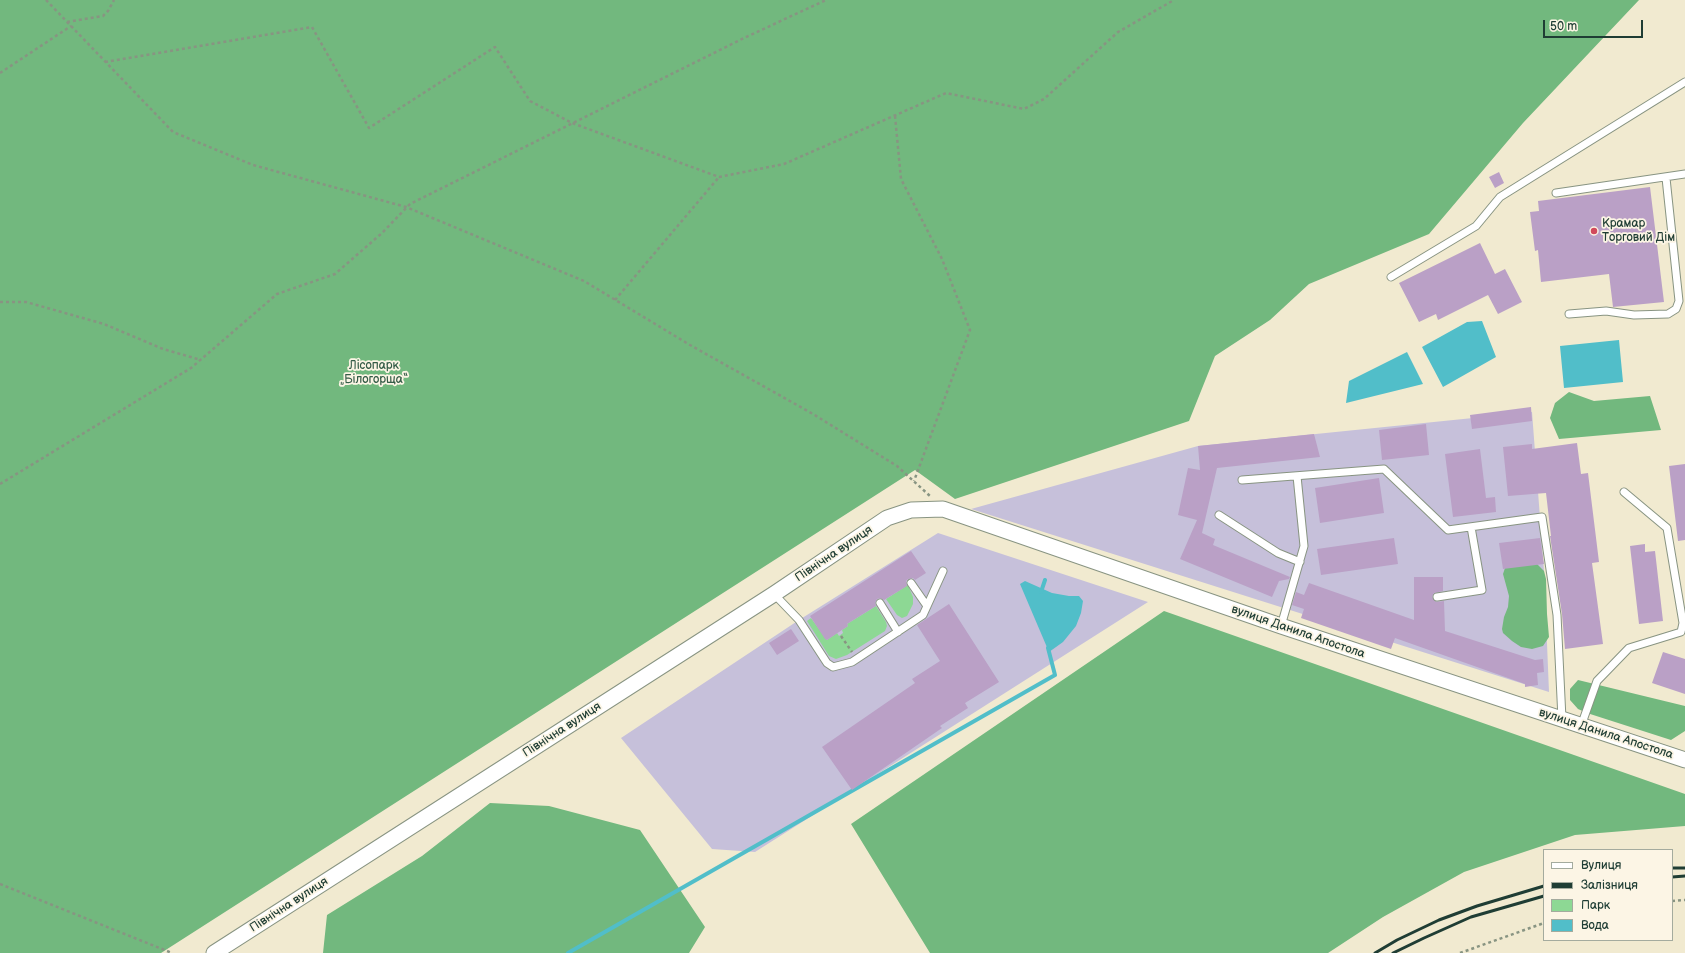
<!DOCTYPE html>
<html>
<head>
<meta charset="utf-8">
<style>
  body { margin:0 }
  #map { position:relative; width:1685px; height:953px; overflow:hidden; background:#f1ead0; font-family:"Balsamiq Sans",sans-serif }
  canvas { display:block }
  .legend { position:absolute; left:1543px; top:849px; width:130px; height:92px; box-sizing:border-box; background:#fcf5e5; border:1px solid #a4ab9e; margin:0; padding:5px 7px; list-style:none; font-size:12px; color:#1f3d34 }
  .legend li { display:flex; align-items:center; gap:8px; height:20px }
  .legend b { width:20px; border:1px solid #a4ab9e }
  .scale { position:absolute; left:1543px; top:20px; width:100px; height:18px; box-sizing:border-box; border:2px solid #1f3d34; border-top:0; padding-left:5px; font-size:12px; line-height:14px; white-space:nowrap; color:#1f3d34; -webkit-text-stroke:3px #fcf5e5; paint-order:stroke }
</style>
</head>
<body>
<div id="map">
<canvas width="1685" height="953"></canvas>
<ul class="legend">
<li><b style="height:5px;background:#fff"></b>Вулиця</li>
<li><b style="height:5px;background:#1f3d34"></b>Залізниця</li>
<li><b style="height:11px;background:#8dd894"></b>Парк</li>
<li><b style="height:11px;background:#51bec9"></b>Вода</li>
</ul>
<div class="scale">50 m</div>
</div>
<script>
const g = document.querySelector('canvas').getContext('2d');
g.lineJoin = 'round';
function fillPath(path, color) {
  g.fillStyle = color;
  g.fill(path, 'evenodd');
}
function poly(rows) {
  const path = new Path2D();
  for (const r of rows) {
    path.moveTo(r[0], r[1]);
    for (let i = 2; i < r.length; i += 2) path.lineTo(r[i], r[i + 1]);
  }
  return path;
}
function stroke(path, color, width, dash) {
  g.strokeStyle = color;
  g.lineWidth = width;
  g.lineCap = dash ? 'butt' : 'round';
  g.setLineDash(dash || []);
  g.stroke(path);
}
function drawText(font, color, halo, rows, align = 'center') {
  g.font = font + ' "Balsamiq Sans",sans-serif';
  g.lineWidth = 3.5;
  g.setLineDash([]);
  g.textBaseline = 'middle';
  g.strokeStyle = halo;
  g.fillStyle = color;
  for (const [text, x, y, turn = 0] of rows) {
    g.save();
    g.translate(x, y);
    g.rotate((+turn || 0) * Math.PI / 180);
    g.textAlign = isNaN(turn) ? turn : align;
    if (halo) g.strokeText(text, 0, 0);
    g.fillText(text, 0, 0);
    g.restore();
  }
}
fillPath(poly([
  [1532,412,1544,571,1549,692,971,509,1198,446],
  [938,533,1148,602,755,852,712,849,621,738,799,620]
]), '#c6c0da');
fillPath(poly([
  [908,585,913,597,913,604,907,616,902,618,897,615,886,599],
  [876,606,886,622,887,626,885,631,847,655,836,659,829,656,807,621,811,618,827,640,837,633,839,636,843,633,842,630,848,626,847,624]
]), '#8dd894');
fillPath(poly([
  [0,0,1639,0,1523,123,1429,234,1309,284,1270,320,1215,356,1189,421,955,499,915,470,161,953,0,953],
  [1569,392,1594,401,1650,396,1661,430,1559,439,1550,418,1555,403],
  [1507,562,1536,563,1544,571,1546,579,1547,614,1549,637,1543,646,1532,649,1521,647,1512,641,1503,633,1502,629,1504,617,1508,607,1509,596,1503,574],
  [1164,611,1685,794,1685,826,1575,835,1464,872,1383,917,1328,953,930,953,851,824],
  [1578,680,1685,706,1685,731,1671,740,1587,713,1578,709,1570,700,1570,689],
  [490,803,549,806,640,830,705,927,689,953,323,953,327,915,422,856]
]), '#72b87e');
fillPath(poly([
  [1482,321,1496,357,1443,387,1422,347,1467,322],
  [1619,340,1623,382,1564,388,1560,346],
  [1407,352,1423,384,1346,403,1349,381],
  [1025,581,1052,593,1069,596,1079,596,1083,601,1081,613,1076,626,1063,642,1049,652,1020,584]
]), '#51bec9');
stroke(poly([
  [1041,592,1045,580],
  [568,953,1055,675,1048,648]
]), '#51bec9', 4);
fillPath(poly([
  [1499,172,1504,183,1495,188,1489,177],
  [1650,187,1664,302,1613,307,1609,274,1541,282,1538,250,1535,251,1530,212,1539,211,1538,201],
  [1480,243,1495,274,1505,269,1522,302,1498,314,1488,295,1438,320,1436,314,1419,322,1399,283],
  [1531,407,1532,421,1472,429,1470,415],
  [1426,424,1429,455,1382,460,1379,430],
  [1314,434,1320,457,1217,468,1202,533,1215,539,1213,545,1290,577,1289,579,1279,581,1272,597,1180,559,1197,520,1178,515,1188,468,1200,470,1198,446],
  [1577,443,1581,474,1588,473,1599,562,1592,563,1603,644,1565,649,1562,614,1550,536,1551,536,1546,493,1508,496,1503,447,1532,444,1532,449],
  [1480,449,1486,498,1495,497,1496,512,1453,517,1445,454],
  [1685,464,1685,540,1678,541,1669,466],
  [1379,478,1384,513,1320,523,1315,488],
  [1394,538,1398,564,1321,575,1317,549],
  [1540,538,1544,564,1503,569,1499,543],
  [1645,544,1645,552,1655,551,1663,621,1639,624,1630,546],
  [911,551,926,573,915,580,913,578,908,579,906,581,907,586,884,600,880,598,877,599,875,603,876,606,847,624,848,626,827,640,825,639,810,616],
  [1414,577,1443,577,1443,591,1434,593,1432,597,1436,602,1444,601,1445,631,1535,660,1543,659,1544,672,1537,673,1538,685,1525,687,1525,684,1395,638,1391,649,1301,618,1304,609,1292,605,1296,592,1304,595,1309,583,1414,620],
  [949,604,999,682,965,703,968,708,940,726,942,728,852,790,822,747,915,683,912,679,940,661,917,625],
  [791,629,799,641,777,655,769,643],
  [1663,652,1685,659,1685,694,1652,683]
]), '#baa0c6');
const lane = poly([
  [1556,193,1685,174],
  [1391,277,1476,226,1500,197,1685,82],
  [1569,314,1606,311,1634,315,1668,314,1676,309,1679,301,1666,178],
  [1242,480,1384,469,1448,530,1542,517,1557,615,1562,719],
  [1219,515,1278,553,1300,562],
  [911,583,927,606],
  [774,594,799,620,827,663,833,667,852,662,923,615,943,571],
  [1437,597,1482,590,1471,527],
  [880,603,898,632],
  [1281,626,1304,546,1297,476],
  [1581,726,1597,681,1629,648,1681,632,1683,623,1667,528,1624,492]
]);
const street = poly([
  [214,953,774,594,887,518,911,510,943,509,1281,626,1685,760]
]);
stroke(lane, '#889482', 9);
stroke(street, '#889482', 17);
stroke(poly([
  [46,0,173,132,253,165,406,207,584,281,690,345,813,414,897,466,930,496],
  [67,22,103,16,108,11,114,0],
  [105,62,312,27,369,128,495,47,530,101,572,123,719,177,784,164,946,93,1024,109,1044,99,1118,32,1174,0],
  [0,73,71,26],
  [895,116,901,179,942,259,970,330,914,481],
  [615,300,719,177],
  [0,302,26,302,104,324,163,349,201,360],
  [0,484,191,368,277,294,335,274,382,233,410,204,744,38,826,0],
  [841,636,852,652],
  [0,884,172,953],
  [1672,901,1685,900],
  [1460,953,1544,923]
]), '#889482', 2.5, [3, 3]);
stroke(lane, '#fff', 7);
stroke(street, '#fff', 15);
stroke(poly([
  [1672,868,1685,868],
  [1672,877,1685,876],
  [1375,953,1397,940,1439,920,1477,906,1544,886],
  [1393,953,1424,938,1471,917,1544,896]
]), '#1f3d34', 3);
for (const [x, y, r, color] of [
  [1594,231,4,"#d1495b"]
]) {
  const dot = new Path2D();
  dot.arc(x, y, r, 0, 2 * Math.PI);
  g.fillStyle = color;
  g.fill(dot);
  stroke(dot, '#fcf5e5', 1.5);
}
drawText('12px', '#1f3d34', '#fcf5e5', [
  ["Крамар",1602,224],
  ["Торговий Дім",1602,238]
], 'left');
drawText('12px', '#355c47', '#fcf5e5', [
  ["Лісопарк",374,366],
  ["„Білогорща“",374,380]
]);
drawText('12px', '#1f3d34', '#fcf5e5', [
  ["Північна вулиця",834,554,-34],
  ["вулиця Данила Апостола",1298,632,19],
  ["Північна вулиця",562,730,-33],
  ["вулиця Данила Апостола",1606,734,18],
  ["Північна вулиця",289,905,-33]
]);
</script>
</body>
</html>
